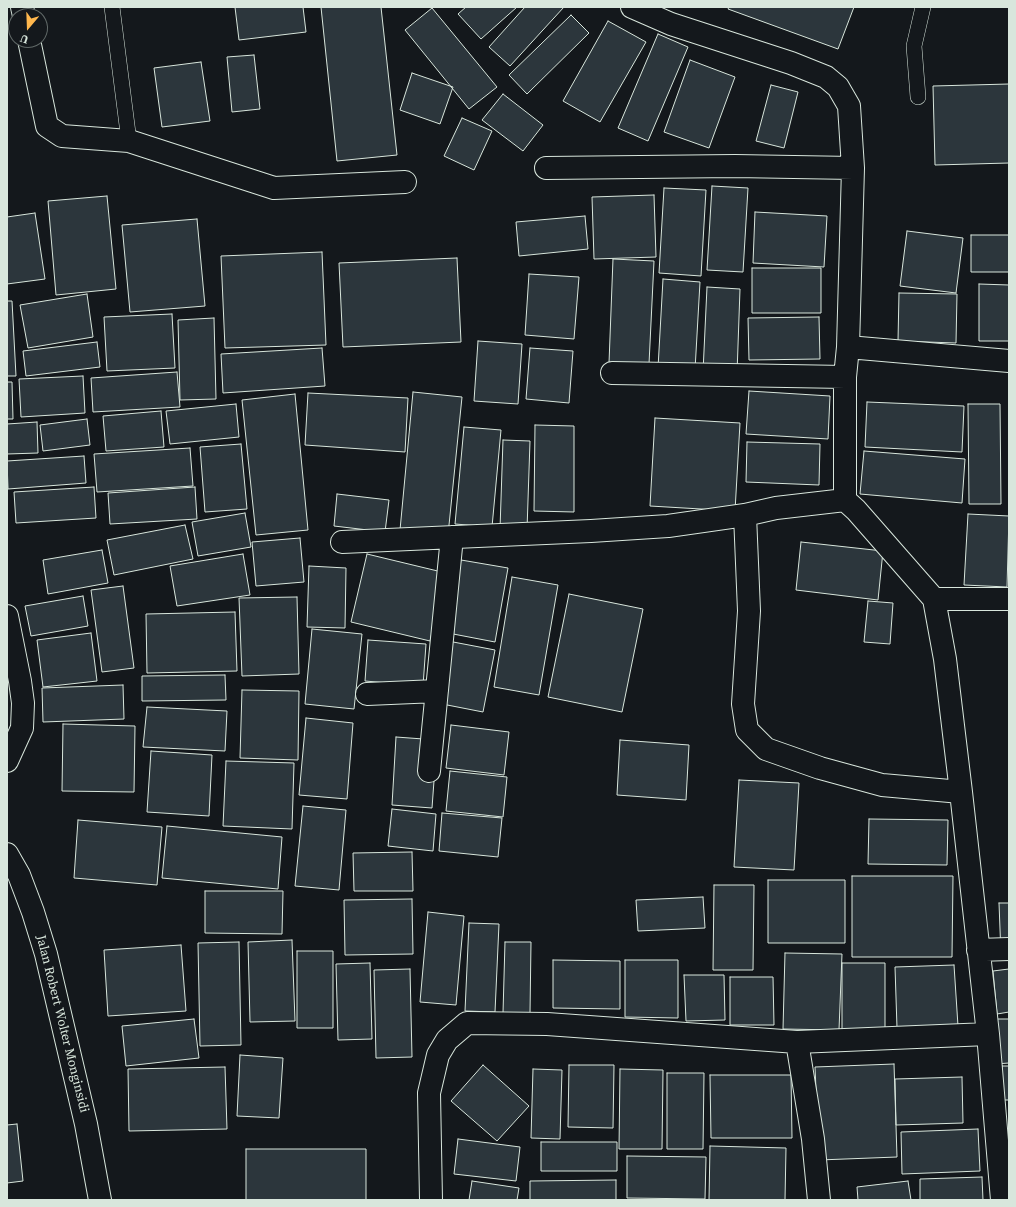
<!DOCTYPE html>
<html>
<head>
<meta charset="utf-8">
<style>
  body { margin:0 }
  #map { position:relative; width:1016px; height:1207px; overflow:hidden; background:#14181c; font-family:"Source Serif 4",serif }
  canvas { display:block }
  .frame { position:absolute; inset:0; border:8px solid #d8e6dc; pointer-events:none }
  .north { position:absolute; left:8px; top:8px; width:40px; height:40px; box-sizing:border-box; background:#14181c; border:1px solid #626a69; border-radius:50%; rotate:199deg; font-size:11px; font-weight:700; line-height:16px; text-align:center; color:#d8e6dc }
  .north::after { content:''; display:block; margin:auto; width:14px; height:18px; background:#ffb74d; clip-path:polygon(50% 0,100% 100%,50% 72%,0 100%) }
</style>
</head>
<body>
<div id="map">
<canvas width="1016" height="1207"></canvas>
<div class="frame"></div>
<div class="north">U</div>
</div>
<script>
const g = document.querySelector('canvas').getContext('2d');
g.lineJoin = 'round';
function fillPath(path, color) {
  g.fillStyle = color;
  g.fill(path, 'evenodd');
}
function poly(rows) {
  const path = new Path2D();
  for (const r of rows) {
    path.moveTo(r[0], r[1]);
    for (let i = 2; i < r.length; i += 2) path.lineTo(r[i], r[i + 1]);
  }
  return path;
}
function stroke(path, color, width, dash) {
  g.strokeStyle = color;
  g.lineWidth = width;
  g.lineCap = dash ? 'butt' : 'round';
  g.setLineDash(dash || []);
  g.stroke(path);
}
function drawText(font, color, halo, rows, align = 'center') {
  g.font = font + ' "Source Serif 4",serif';
  g.lineWidth = 3;
  g.setLineDash([]);
  g.textBaseline = 'middle';
  g.strokeStyle = halo;
  g.fillStyle = color;
  for (const [text, x, y, turn = 0] of rows) {
    g.save();
    g.translate(x, y);
    g.rotate((+turn || 0) * Math.PI / 180);
    g.textAlign = isNaN(turn) ? turn : align;
    if (halo) g.strokeText(text, 0, 0);
    g.fillText(text, 0, 0);
    g.restore();
  }
}
const building = poly([
  [235,7,303,7,306,32,239,40,235,7],
  [321,7,381,7,397,155,337,161,321,7],
  [466,7,517,7,481,39,458,14,466,7],
  [525,7,564,7,510,66,489,47,525,7],
  [729,7,854,7,838,49,728,9,729,7],
  [432,8,497,87,469,109,405,30,432,8],
  [571,15,589,33,527,94,509,75,571,15],
  [608,21,646,42,600,122,563,101,608,21],
  [658,34,688,47,648,141,618,128,658,34],
  [254,55,260,109,232,112,227,57,254,55],
  [690,60,735,77,709,148,664,132,690,60],
  [201,62,210,121,162,127,154,68,201,62],
  [412,73,453,87,440,124,400,110,412,73],
  [1009,84,1009,163,935,165,933,86,1009,84],
  [771,85,798,92,784,148,756,141,771,85],
  [503,94,543,125,523,151,482,120,503,94],
  [462,118,492,131,474,170,444,156,462,118],
  [712,186,748,188,743,272,707,270,712,186],
  [664,188,706,190,701,276,659,273,664,188],
  [654,195,656,257,594,259,592,197,654,195],
  [107,196,116,289,56,295,48,201,107,196],
  [755,212,827,216,824,267,753,263,755,212],
  [35,213,45,279,7,284,7,217,35,213],
  [585,216,588,249,519,256,516,222,585,216],
  [197,219,205,306,130,312,122,225,197,219],
  [907,231,963,238,956,293,900,286,907,231],
  [971,235,1009,235,1009,272,971,272,971,235],
  [322,252,326,345,225,348,221,256,322,252],
  [457,258,461,342,343,347,339,263,457,258],
  [613,259,654,261,649,364,609,363,613,259],
  [752,268,821,268,821,313,752,313,752,268],
  [529,274,579,277,574,339,525,335,529,274],
  [663,279,700,282,695,370,658,368,663,279],
  [979,284,1009,285,1009,341,979,341,979,284],
  [707,287,740,289,737,374,703,372,707,287],
  [899,293,957,294,956,343,898,341,899,293],
  [87,294,93,337,28,348,20,305,87,294],
  [7,301,12,301,16,376,7,376,7,301],
  [172,314,175,368,107,371,104,317,172,314],
  [819,317,820,359,749,360,748,318,819,317],
  [214,318,216,399,180,400,178,320,214,318],
  [478,341,522,344,518,404,474,401,478,341],
  [97,342,100,367,26,376,23,351,97,342],
  [322,348,325,386,223,393,221,354,322,348],
  [530,348,573,351,569,403,526,399,530,348],
  [177,372,180,407,93,412,91,378,177,372],
  [83,376,85,413,21,417,19,379,83,376],
  [7,382,12,382,13,419,7,419,7,382],
  [749,391,830,396,828,439,746,434,749,391],
  [413,392,462,397,448,535,400,530,413,392],
  [308,393,408,398,405,452,305,445,308,393],
  [295,394,308,530,256,535,242,400,295,394],
  [867,402,964,406,962,452,865,447,867,402],
  [236,404,239,437,170,444,166,411,236,404],
  [968,404,1000,404,1001,504,969,504,968,404],
  [161,411,164,447,106,451,103,416,161,411],
  [655,418,740,423,735,511,650,506,655,418],
  [87,419,90,445,43,451,40,425,87,419],
  [37,422,38,453,7,454,7,424,37,422],
  [535,425,574,426,574,512,534,511,535,425],
  [464,427,501,430,492,527,455,524,464,427],
  [503,440,530,441,527,530,500,529,503,440],
  [747,442,820,444,819,485,746,482,747,442],
  [241,444,247,509,205,512,200,447,241,444],
  [190,448,193,486,97,492,94,454,190,448],
  [864,451,965,459,962,503,860,494,864,451],
  [84,456,86,483,8,489,7,461,84,456],
  [94,487,96,518,16,523,14,492,94,487],
  [195,487,197,519,110,524,108,493,195,487],
  [337,494,389,500,385,532,334,526,337,494],
  [245,513,251,547,198,556,192,522,245,513],
  [968,514,1009,516,1007,587,964,585,968,514],
  [185,525,193,559,114,575,107,540,185,525],
  [300,538,304,582,256,586,252,542,300,538],
  [801,542,883,551,878,600,796,590,801,542],
  [102,550,108,583,48,594,43,560,102,550],
  [243,554,250,595,177,606,170,566,243,554],
  [367,554,446,573,430,641,351,622,367,554],
  [461,560,508,568,495,642,448,633,461,560],
  [309,566,346,568,345,628,307,627,309,566],
  [512,577,558,585,539,695,494,687,512,577],
  [123,586,134,668,102,672,91,590,123,586],
  [569,594,643,609,622,712,548,697,569,594],
  [83,596,88,626,31,636,25,606,83,596],
  [297,597,299,674,242,676,239,598,297,597],
  [868,601,893,603,890,644,864,642,868,601],
  [235,612,237,671,147,673,146,614,235,612],
  [312,629,362,634,354,709,305,704,312,629],
  [91,633,97,681,43,687,37,640,91,633],
  [368,640,426,644,423,686,365,681,368,640],
  [448,641,495,650,483,712,437,703,448,641],
  [225,675,226,700,142,701,142,676,225,675],
  [123,685,124,719,43,722,42,688,123,685],
  [242,690,299,691,298,760,240,758,242,690],
  [147,707,227,711,225,751,143,747,147,707],
  [306,718,353,723,347,799,299,795,306,718],
  [63,724,135,726,134,792,62,791,63,724],
  [451,725,509,732,504,775,446,768,451,725],
  [396,737,437,740,432,808,392,805,396,737],
  [620,740,689,745,686,800,617,795,620,740],
  [151,751,212,755,209,816,147,812,151,751],
  [226,761,294,763,292,829,223,826,226,761],
  [450,771,507,777,503,817,446,811,450,771],
  [739,780,799,783,794,870,734,867,739,780],
  [303,806,346,810,339,890,295,886,303,806],
  [392,809,436,814,433,851,388,846,392,809],
  [442,813,502,818,498,857,439,851,442,813],
  [869,819,948,820,947,865,868,864,869,819],
  [78,820,162,827,157,885,74,878,78,820],
  [167,826,282,837,278,889,162,878,167,826],
  [412,852,413,891,354,891,353,853,412,852],
  [852,876,953,876,952,957,852,957,852,876],
  [768,880,845,880,845,943,768,943,768,880],
  [714,885,754,885,753,970,713,970,714,885],
  [205,891,283,891,282,934,205,933,205,891],
  [703,897,705,928,638,931,636,900,703,897],
  [412,899,413,954,345,955,344,900,412,899],
  [999,903,1009,903,1009,955,1001,955,999,903],
  [428,912,464,916,456,1005,420,1002,428,912],
  [469,923,499,924,495,1012,465,1011,469,923],
  [292,940,295,1021,250,1022,248,942,292,940],
  [239,942,241,1045,200,1046,198,943,239,942],
  [505,942,531,942,530,1013,503,1013,505,942],
  [181,945,186,1011,108,1016,104,950,181,945],
  [297,951,333,951,333,1028,297,1028,297,951],
  [785,953,842,954,839,1030,783,1029,785,953],
  [553,960,620,961,620,1009,553,1008,553,960],
  [625,960,678,960,678,1018,625,1017,625,960],
  [370,963,372,1039,338,1040,336,964,370,963],
  [842,963,885,963,885,1031,842,1030,842,963],
  [954,965,958,1026,897,1028,895,967,954,965],
  [410,969,412,1057,376,1058,374,970,410,969],
  [1009,969,1009,1012,997,1014,993,971,1009,969],
  [684,975,724,975,725,1020,686,1021,684,975],
  [730,977,773,977,774,1025,730,1025,730,977],
  [194,1019,199,1058,126,1066,122,1026,194,1019],
  [994,1019,1009,1019,1009,1063,995,1064,994,1019],
  [240,1055,283,1058,279,1118,237,1116,240,1055],
  [894,1064,897,1157,819,1160,815,1067,894,1064],
  [483,1065,529,1106,497,1141,451,1101,483,1065],
  [569,1065,614,1065,613,1128,568,1127,569,1065],
  [1002,1066,1009,1066,1009,1100,1002,1100,1002,1066],
  [225,1067,227,1129,129,1131,128,1069,225,1067],
  [533,1069,562,1070,560,1139,531,1138,533,1069],
  [620,1069,663,1070,662,1149,619,1149,620,1069],
  [667,1073,704,1073,703,1149,667,1149,667,1073],
  [710,1075,791,1075,792,1138,711,1138,710,1075],
  [962,1077,963,1123,896,1125,895,1079,962,1077],
  [17,1124,23,1181,7,1183,7,1125,17,1124],
  [978,1129,980,1171,902,1174,901,1132,978,1129],
  [458,1139,520,1147,516,1181,454,1174,458,1139],
  [541,1142,617,1142,617,1171,541,1171,541,1142],
  [710,1146,786,1148,785,1200,709,1200,710,1146],
  [246,1149,366,1149,366,1200,246,1200,246,1149],
  [627,1156,706,1157,705,1199,627,1198,627,1156],
  [982,1177,983,1200,920,1200,920,1179,982,1177],
  [616,1180,616,1200,530,1200,530,1181,616,1180],
  [472,1181,519,1188,517,1200,469,1200,472,1181],
  [908,1181,911,1200,858,1200,857,1187,908,1181]
]);
fillPath(building, '#2c363c');
stroke(building, '#d8e6dc', 1);
const lane = poly([
  [112,7,129,141],
  [918,97,914,46,923,7]
]);
const street = poly([
  [22,7,24,16],
  [632,7,671,24,791,63,826,77,838,87,849,106,853,168,848,347,845,377,845,500,856,510,934,599,945,659,961,792,988,1034,1002,1200],
  [29,40,47,126,62,136,129,141,274,188,405,182],
  [546,168,735,166,853,168],
  [848,347,1009,361],
  [612,373,845,377],
  [745,515,749,611,743,704,747,730,766,749,820,768,882,785,961,792],
  [342,542,591,531,668,526,745,515,776,508,845,500],
  [934,599,1009,599],
  [7,616,20,681,23,703,22,728,7,761],
  [367,694,437,691],
  [429,771,452,537],
  [978,950,1009,949],
  [797,1042,813,1139,819,1200],
  [431,1200,429,1093,438,1055,447,1040,467,1023,547,1024,797,1042,988,1034]
]);
const highway = poly([
  [7,854,19,875,33,912,46,954,86,1124,100,1200]
]);
stroke(lane, '#d8e6dc', 16);
stroke(street, '#d8e6dc', 24);
stroke(highway, '#d8e6dc', 24);
stroke(lane, '#14181c', 15);
stroke(street, '#14181c', 22);
stroke(highway, '#14181c', 22);
drawText('13px', '#d8e6dc', '#14181c', [
  ["Jalan Robert Wolter Monginsidi",62,1024,76]
]);
</script>
</body>
</html>
